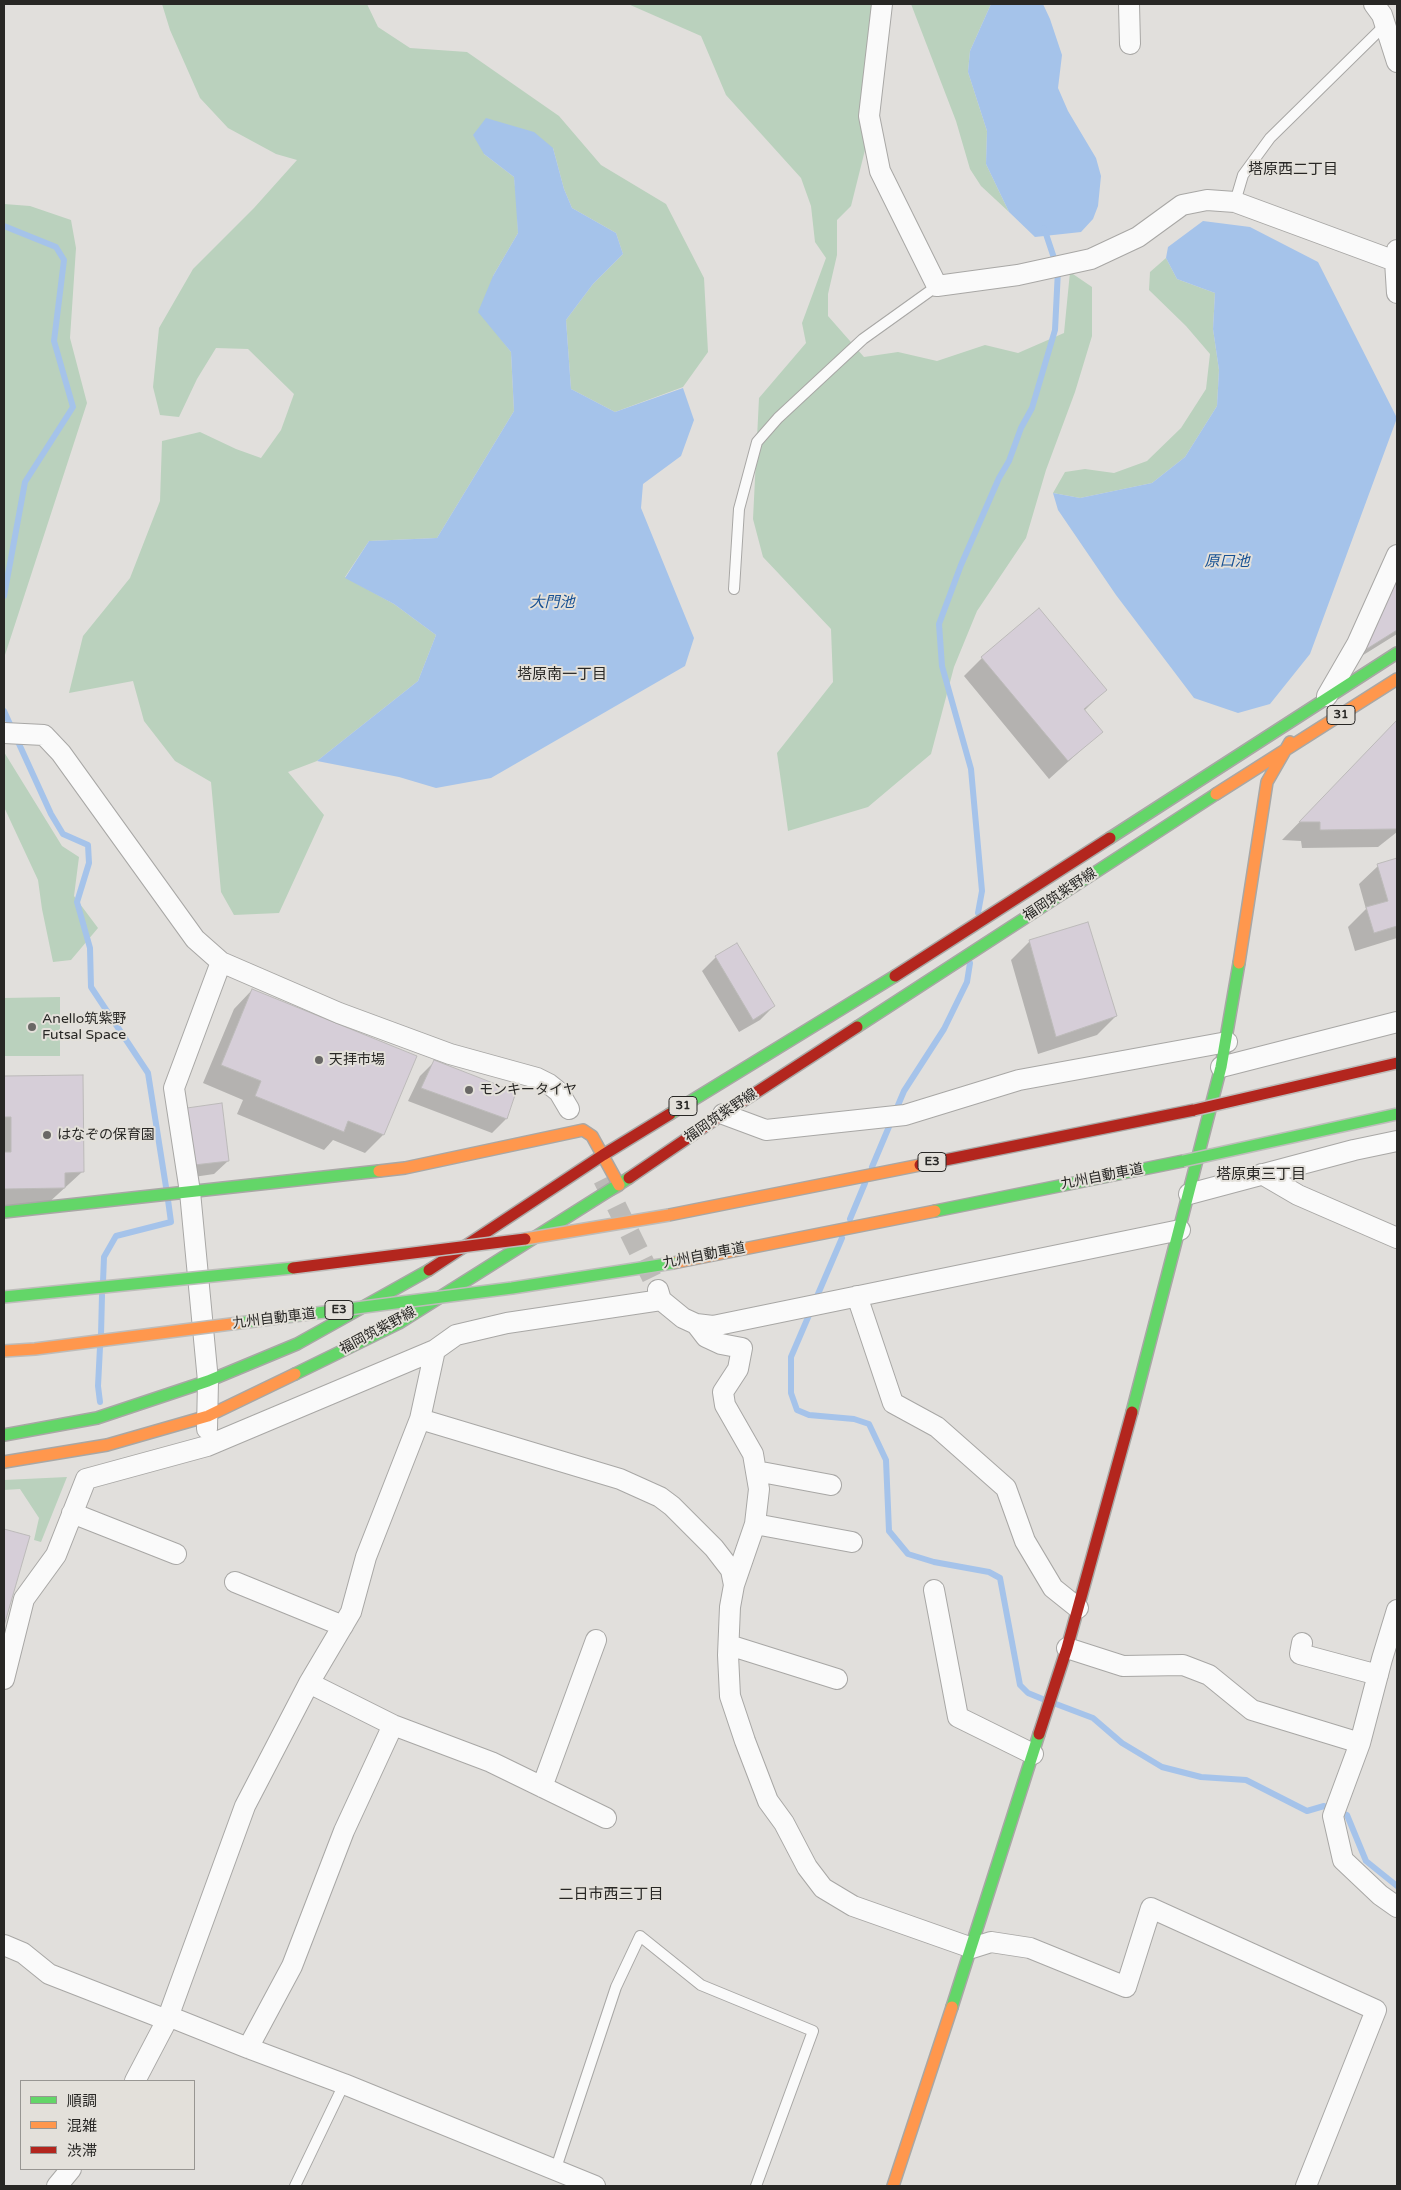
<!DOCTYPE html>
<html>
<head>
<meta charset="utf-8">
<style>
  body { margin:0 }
  #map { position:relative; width:1401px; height:2190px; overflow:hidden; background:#e1dfdc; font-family:"Varela Round","Noto Sans JP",sans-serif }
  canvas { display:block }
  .frame { position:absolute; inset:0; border:5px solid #282725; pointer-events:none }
  .legend { position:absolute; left:20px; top:2080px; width:175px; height:90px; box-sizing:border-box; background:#e3e0da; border:1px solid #989692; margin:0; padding:6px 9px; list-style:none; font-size:15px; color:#282725 }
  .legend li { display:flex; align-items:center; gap:10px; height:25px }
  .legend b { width:25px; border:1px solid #989692 }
</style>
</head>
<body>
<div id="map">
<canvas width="1401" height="2190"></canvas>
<div class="frame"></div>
<ul class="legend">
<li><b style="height:6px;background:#63d668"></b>順調</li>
<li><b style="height:6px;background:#ff974d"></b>混雑</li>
<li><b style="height:6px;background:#b3261e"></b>渋滞</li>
</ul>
</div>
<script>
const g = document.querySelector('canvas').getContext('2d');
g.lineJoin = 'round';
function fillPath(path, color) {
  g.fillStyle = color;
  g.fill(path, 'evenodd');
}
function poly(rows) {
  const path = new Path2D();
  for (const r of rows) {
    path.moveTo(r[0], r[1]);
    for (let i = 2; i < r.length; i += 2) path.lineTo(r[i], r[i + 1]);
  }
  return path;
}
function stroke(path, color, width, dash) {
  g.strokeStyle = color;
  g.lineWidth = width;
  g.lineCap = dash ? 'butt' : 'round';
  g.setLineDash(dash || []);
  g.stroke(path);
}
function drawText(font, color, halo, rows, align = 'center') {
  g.font = font + ' "Varela Round","Noto Sans JP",sans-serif';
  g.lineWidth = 4;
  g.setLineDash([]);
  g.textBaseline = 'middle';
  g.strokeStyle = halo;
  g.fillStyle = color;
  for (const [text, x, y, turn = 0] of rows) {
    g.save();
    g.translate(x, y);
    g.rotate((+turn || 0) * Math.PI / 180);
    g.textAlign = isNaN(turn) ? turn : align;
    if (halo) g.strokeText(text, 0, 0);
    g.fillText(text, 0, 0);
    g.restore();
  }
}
fillPath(poly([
  [162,4,367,4,378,27,410,48,467,52,559,116,601,165,666,204,704,278,708,352,683,387,615,412,571,389,566,320,593,284,623,254,616,233,572,208,564,189,553,148,484,154,514,177,517,205,518,233,493,276,498,335,511,352,514,411,437,538,369,541,345,577,394,604,436,635,418,681,317,761,288,772,324,815,279,913,234,915,221,892,211,782,175,761,144,721,133,681,69,693,83,636,130,578,160,501,162,441,200,432,236,449,261,458,281,430,294,394,248,349,216,348,197,379,179,417,160,415,153,387,159,328,193,269,254,208,297,160,276,154,228,128,200,98,170,30],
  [628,4,876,4,871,126,851,206,837,220,837,255,828,294,828,316,864,357,898,352,937,361,985,345,1018,353,1064,333,1070,272,1092,287,1092,336,1075,392,1046,470,1026,538,977,611,954,667,931,754,868,807,788,831,777,753,833,682,831,629,763,557,753,519,759,398,806,343,802,323,826,258,815,242,811,206,801,178,726,95,701,36],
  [911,4,991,4,970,51,968,72,987,131,986,164,1009,212,981,186,970,169,956,121],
  [4,204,30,206,71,220,76,248,70,338,87,403,5,655,4,752,62,846,79,857,74,896,98,928,71,960,53,962,42,909,38,880,4,807],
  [1166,258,1177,279,1215,293,1213,329,1219,370,1217,406,1185,457,1152,483,1080,498,1053,493,1065,472,1085,469,1114,473,1147,461,1181,428,1206,389,1210,354,1186,326,1149,290,1150,272],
  [60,997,60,1056,4,1056,4,998],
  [67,1477,41,1542,34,1540,39,1518,20,1489,4,1490,4,1480]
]), '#bad1bd');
fillPath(poly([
  [991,4,1043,4,1050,19,1062,55,1058,88,1068,111,1096,158,1101,176,1098,206,1093,219,1081,232,1035,237,1009,212,986,164,987,131,968,72,970,51],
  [486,118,534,132,553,148,564,189,572,208,616,233,623,254,593,284,566,320,571,389,615,412,683,388,694,420,681,456,643,484,641,508,694,638,685,666,491,778,436,788,399,777,317,761,418,681,436,635,394,604,345,578,369,541,437,538,514,411,511,352,478,312,493,276,518,233,514,177,484,154,473,135],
  [1203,221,1250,227,1318,262,1397,418,1310,654,1270,704,1238,713,1194,698,1116,595,1058,510,1053,493,1080,498,1152,483,1185,457,1217,406,1219,370,1213,329,1215,293,1177,279,1166,258,1168,247]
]), '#a5c3ea');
fillPath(poly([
  [1397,566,1397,634,1352,662],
  [982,658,1105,690,1084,711,1101,732,1049,779,964,676],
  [1397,722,1397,832,1378,847,1302,848,1301,841,1282,840],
  [1397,860,1397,938,1355,951,1348,927,1366,909,1359,884,1378,866],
  [1088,924,1116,1016,1097,1035,1038,1054,1011,960,1029,942],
  [716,957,774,1006,760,1020,739,1032,702,971],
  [252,990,383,1135,365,1153,333,1140,324,1150,237,1114,243,1100,203,1083,234,1009],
  [434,1062,515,1093,506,1119,492,1133,408,1101,420,1076],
  [81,1076,82,1172,45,1206,4,1207,4,1077],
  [221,1105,228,1161,214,1174,180,1179],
  [4,1530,28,1537,4,1622]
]), '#0003');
stroke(poly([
  [4,226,56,247,64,260,54,341,73,407,25,482,4,596],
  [4,711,51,814,63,834,88,845,89,863,77,902,90,948,91,987,148,1073,166,1187],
  [978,913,982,891,971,769,942,666,939,624,961,565,999,478,1009,461,1021,428,1032,408,1055,330,1058,270,1044,228],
  [872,1167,904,1091,944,1029,967,982,970,963],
  [850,1219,865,1183],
  [842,1238,791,1357,791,1393,797,1410,809,1415,854,1419,869,1424,886,1460,889,1531,908,1554,934,1562,989,1572,1000,1578,1020,1685,1028,1693,1045,1700],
  [103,1282,104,1257,116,1236,171,1222,168,1200],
  [101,1335,102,1295],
  [100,1402,98,1386,100,1347],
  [1056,1704,1093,1718,1122,1743,1162,1767,1201,1777,1246,1780,1307,1811,1324,1806,1347,1815,1366,1861,1397,1886]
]), '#a5c3ea', 6);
const building = poly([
  [1397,578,1397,630,1365,650,1397,578],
  [1039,608,1107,690,1084,709,1103,732,1068,761,981,657,1039,608],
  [1397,720,1397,829,1320,830,1320,822,1299,822,1397,720],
  [1397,858,1397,926,1374,933,1366,907,1388,901,1377,864,1397,858],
  [1088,922,1117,1016,1056,1037,1029,940,1088,922],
  [737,943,775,1006,753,1020,715,956,737,943],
  [252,989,417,1056,384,1135,348,1121,344,1132,255,1096,261,1081,221,1065,252,989],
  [434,1060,516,1092,507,1119,421,1088,434,1060],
  [83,1075,84,1172,65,1173,65,1188,4,1189,4,1152,11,1152,11,1117,4,1117,4,1076,83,1075],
  [222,1103,229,1161,194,1165,187,1108,222,1103],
  [4,1529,30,1536,4,1626,4,1529]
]);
fillPath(building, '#d6ced8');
stroke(building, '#bcbab9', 1);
stroke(poly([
  [603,1179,652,1278]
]), '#bcbab7', 20, [20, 10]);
const lane = poly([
  [1235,202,1243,175,1270,138,1385,25],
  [734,589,739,509,757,442,778,418,863,339,937,286],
  [555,2171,616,1987,640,1936,701,1985,813,2031,756,2186],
  [295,2186,344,2084]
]);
const street = poly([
  [882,4,869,116,880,171,937,286,1018,275,1091,259,1138,237,1182,205,1207,200,1235,202,1395,261],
  [1129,4,1130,44],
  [1374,4,1382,15,1397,62],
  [1397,250,1395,261,1397,293],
  [1327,696,1357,644,1397,555],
  [4,733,44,735,61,753,195,939,221,962,339,1013,450,1054,537,1078,549,1084,559,1092,569,1109],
  [1221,1067,1397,1022],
  [723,1114,766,1130,905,1115,1019,1080,1227,1042],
  [1262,1174,1298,1195,1397,1238],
  [1189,1194,1354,1150,1397,1141],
  [658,1290,661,1300,683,1318,696,1324,713,1326,1180,1230],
  [857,1296,893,1403,937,1427,1006,1488,1025,1541,1053,1588,1078,1608],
  [696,1324,706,1337,721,1344,742,1348,738,1369,723,1392,725,1405,753,1454,759,1489,755,1524,734,1585],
  [420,1419,620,1479,660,1497,672,1506,714,1548,731,1570,734,1585,730,1607,728,1655,730,1696,745,1741,768,1801,784,1823,807,1867,823,1888,853,1906,972,1948,991,1942,1030,1948,1126,1987,1151,1908,1376,2010,1306,2186],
  [207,1429,208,1381,190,1192,174,1088,221,962],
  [756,1471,831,1485],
  [72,1513,176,1554],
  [755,1524,852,1542],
  [235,1582,343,1626],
  [934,1590,958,1717,1033,1754],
  [1397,1610,1382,1659,1360,1743,1333,1816,1343,1860,1380,1895,1397,1907],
  [1302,1643,1300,1654,1378,1675],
  [729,1645,837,1679],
  [1067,1648,1123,1666,1183,1665,1209,1675,1252,1710,1360,1743],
  [4,1679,24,1599,56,1555,86,1479,207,1446,435,1350,456,1335,507,1323,661,1300],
  [309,1683,393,1725,491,1762,606,1818],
  [542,1787,596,1640],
  [4,1945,23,1953,49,1974,167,2020],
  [168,2016,248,2048,344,2084,595,2186],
  [248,2048,292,1966,344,1831,393,1725],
  [135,2081,167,2020,245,1806,309,1683,351,1612,366,1557,420,1419,435,1350],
  [57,2186,71,2169]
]);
const fast = poly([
  [1110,838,1397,653],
  [857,1027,1216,794],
  [670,1114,895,976],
  [935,1211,1183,1161],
  [4,1212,379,1171],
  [295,1374,399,1323,629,1178],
  [1132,1412,1221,1067,1239,963],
  [4,1435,97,1418,208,1381,297,1344,429,1270],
  [952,2007,1039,1734]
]);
const slow = poly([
  [1216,794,1397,679],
  [1239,963,1267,782,1290,742],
  [379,1171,405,1168,583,1130,592,1136,619,1185],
  [669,1215,920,1165],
  [673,1263,935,1211],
  [4,1462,107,1445,208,1416,295,1374],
  [893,2186,952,2007]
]);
const jam = poly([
  [895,976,1110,838],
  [920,1165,1194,1110],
  [629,1178,723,1114,857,1027],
  [429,1270,603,1155,670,1114],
  [1039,1734,1067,1648,1132,1412]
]);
stroke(lane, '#a8a7a5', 12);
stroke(street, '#a8a7a5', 22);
stroke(fast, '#a8a7a5', 14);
stroke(slow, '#a8a7a5', 14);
stroke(jam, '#a8a7a5', 14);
stroke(lane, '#fafafa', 10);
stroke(street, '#fafafa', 20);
stroke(fast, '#63d668', 11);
stroke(slow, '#ff974d', 11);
stroke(jam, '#b3261e', 11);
const fastBridge = poly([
  [1183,1161,1397,1114],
  [4,1297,293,1268],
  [239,1323,512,1288,673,1263]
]);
const slowBridge = poly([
  [525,1239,669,1215],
  [4,1351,35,1349,239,1323]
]);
const jamBridge = poly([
  [1194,1110,1397,1063],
  [293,1268,525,1239]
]);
stroke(fastBridge, '#bdbcba', 14, []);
stroke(slowBridge, '#bdbcba', 14, []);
stroke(jamBridge, '#bdbcba', 14, []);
stroke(fastBridge, '#63d668', 11);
stroke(slowBridge, '#ff974d', 11);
stroke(jamBridge, '#b3261e', 11);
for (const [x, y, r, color] of [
  [32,1027,5,"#696765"],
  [319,1060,5,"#696765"],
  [469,1090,5,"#696765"],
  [47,1135,5,"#696765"]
]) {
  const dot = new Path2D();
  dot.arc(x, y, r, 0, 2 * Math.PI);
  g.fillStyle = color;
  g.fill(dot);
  stroke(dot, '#e3e0da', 2);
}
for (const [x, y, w] of [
  [1341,715,28],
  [683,1106,28],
  [932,1162,28],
  [339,1310,28]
]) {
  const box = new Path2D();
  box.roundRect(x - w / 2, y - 9.5, w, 19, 4);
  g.fillStyle = '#e3e0da';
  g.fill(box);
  stroke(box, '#282725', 1);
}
drawText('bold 12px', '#282725', null, [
  ["31",1341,715],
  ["31",683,1106],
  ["E3",932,1162],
  ["E3",339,1310]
]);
drawText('14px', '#282725', '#e3e0da', [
  ["福岡筑紫野線",1060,895,-33],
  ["福岡筑紫野線",721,1116,-34],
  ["九州自動車道",1102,1177,-11],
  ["九州自動車道",704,1256,-11],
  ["九州自動車道",274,1319,-7],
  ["福岡筑紫野線",378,1331,-28]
]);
drawText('14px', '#282725', '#e3e0da', [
  ["Anello筑紫野",42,1019],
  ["Futsal Space",42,1035],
  ["天拝市場",329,1060],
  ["モンキータイヤ",479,1090],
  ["はなぞの保育園",57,1135]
], 'left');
drawText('15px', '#282725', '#e3e0da', [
  ["塔原西二丁目",1293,170],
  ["塔原南一丁目",562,675],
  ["塔原東三丁目",1261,1175],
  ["二日市西三丁目",611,1895]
]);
drawText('italic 15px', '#165093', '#e3e0da', [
  ["原口池",1227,562],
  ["大門池",552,603]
]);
</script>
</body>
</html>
